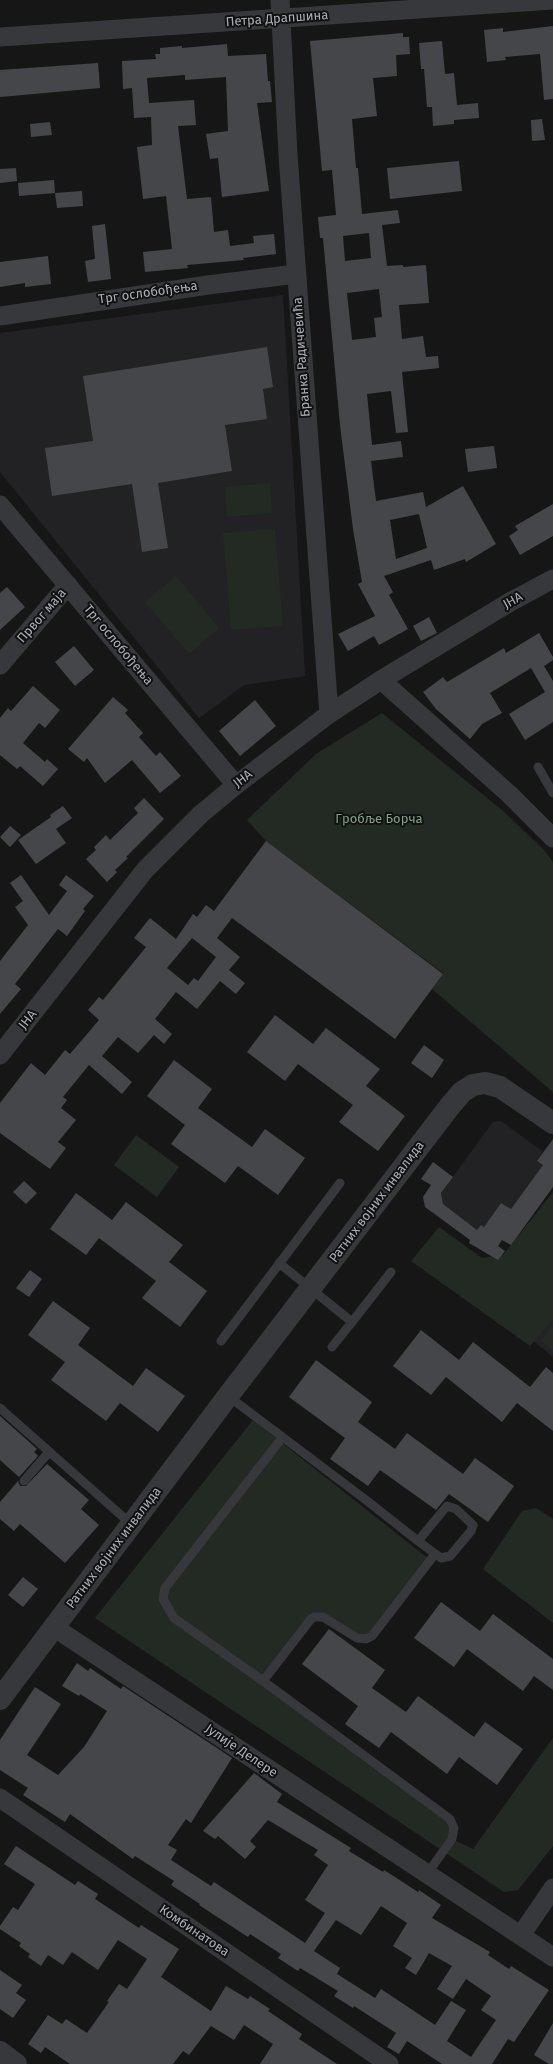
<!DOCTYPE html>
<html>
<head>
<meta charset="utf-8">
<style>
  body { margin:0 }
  canvas { display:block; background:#161617 }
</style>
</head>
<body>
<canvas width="553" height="2064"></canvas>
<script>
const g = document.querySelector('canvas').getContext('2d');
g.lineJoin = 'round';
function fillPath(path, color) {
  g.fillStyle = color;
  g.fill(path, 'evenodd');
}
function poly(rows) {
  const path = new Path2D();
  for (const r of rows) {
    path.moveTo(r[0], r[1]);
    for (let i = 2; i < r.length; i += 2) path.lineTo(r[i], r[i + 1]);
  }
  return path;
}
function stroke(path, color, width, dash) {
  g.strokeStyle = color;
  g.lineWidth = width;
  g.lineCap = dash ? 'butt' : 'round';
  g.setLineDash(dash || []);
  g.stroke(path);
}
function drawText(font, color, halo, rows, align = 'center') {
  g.font = font + ' "Fira Sans",sans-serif';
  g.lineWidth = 4;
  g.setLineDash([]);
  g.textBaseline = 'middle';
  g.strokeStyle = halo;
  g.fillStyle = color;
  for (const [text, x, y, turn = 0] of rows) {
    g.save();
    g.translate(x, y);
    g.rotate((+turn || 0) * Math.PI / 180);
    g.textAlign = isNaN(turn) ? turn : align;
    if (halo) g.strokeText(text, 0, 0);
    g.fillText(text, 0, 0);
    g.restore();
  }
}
fillPath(poly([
  [283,295,305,676,244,685,199,718,0,472,0,333],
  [501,1121,543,1152,537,1161,543,1165,511,1209,501,1203,484,1227,481,1226,477,1230,443,1204,441,1193,493,1122],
  [553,1310,553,1357,531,1339]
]), '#222224');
fillPath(poly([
  [270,483,272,513,227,517,225,487],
  [275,529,283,626,231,630,223,533],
  [176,576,219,628,189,654,145,602],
  [382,713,502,810,544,850,553,862,553,1092,432,989,443,973,266,841,247,820,316,754],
  [136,1135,179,1167,157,1197,114,1165],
  [553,1192,553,1319,530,1346,411,1261,439,1227,482,1258,503,1255],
  [553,1325,553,1351,541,1341],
  [253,1420,430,1560,366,1639,318,1616,263,1681,450,1819,452,1839,473,1849,553,1738,553,1846,518,1890,504,1892,95,1618],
  [536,1508,553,1519,553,1623,483,1569,522,1511]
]), '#222a23');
fillPath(poly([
  [553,26,553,99,544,100,540,54,505,57,506,60,487,62,484,30,503,28,503,32],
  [403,33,403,37,409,37,410,54,396,55,397,76,373,78,377,116,352,119,356,168,358,168,362,214,398,210,400,223,382,225,387,266,403,265,403,267,426,265,429,303,399,305,402,339,423,336,426,357,438,356,439,368,402,372,408,432,396,433,391,391,367,394,372,445,401,441,403,457,371,461,376,501,423,492,426,507,463,486,496,544,466,562,465,559,434,570,431,560,384,576,393,592,389,595,408,629,379,645,374,636,348,651,338,634,375,616,358,584,362,582,353,529,340,425,323,238,320,238,318,217,336,215,332,170,322,171,310,41],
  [369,233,371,258,345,261,343,236],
  [379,289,382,317,374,318,376,337,352,340,347,293],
  [419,514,427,548,396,559,390,520],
  [442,41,445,74,454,73,457,105,478,103,479,118,454,120,454,124,433,126,432,107,427,107,424,69,421,69,419,43],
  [227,44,228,56,266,54,268,81,270,81,272,102,257,103,269,191,222,197,218,158,210,159,206,134,228,131,226,77,185,80,185,75,147,78,149,103,194,100,196,125,178,126,187,199,211,197,214,232,228,230,230,246,254,243,253,236,274,234,276,254,243,258,244,260,187,265,188,268,145,272,143,252,172,249,166,196,143,199,137,147,152,145,151,117,134,118,132,88,123,89,122,61,156,59,155,54,160,54,160,48,182,46,182,48],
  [98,63,100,88,0,97,0,70],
  [542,119,545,140,532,141,531,120],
  [50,122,52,135,31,137,30,124],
  [459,161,462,191,390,199,387,168],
  [16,168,17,181,0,183,0,169],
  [54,180,55,193,19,196,18,183],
  [82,191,83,206,57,208,55,193],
  [105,224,111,279,88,282,85,261,95,259,92,226],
  [48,256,51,284,25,287,25,283,0,287,0,262],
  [267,347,273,387,263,389,267,419,225,425,232,471,158,483,168,548,142,552,132,484,52,496,45,448,93,441,83,376],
  [494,446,497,468,468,472,465,449],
  [553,504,553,536,520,555,509,536,518,530,515,526],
  [7,587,25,607,0,630,0,593],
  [429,617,437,633,421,641,413,626],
  [539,633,553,657,553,660,544,666,553,681,553,722,525,740,509,714,545,692,531,668,490,693,502,713,482,724,470,739,436,709,423,692,443,677,447,682,504,648,506,653],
  [74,646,94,670,75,686,55,662],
  [33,686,60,710,45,728,39,723,23,743,45,762,47,759,58,769,43,786,20,766,17,769,0,755,0,718,8,708,11,711],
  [113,697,128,710,125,713,143,733,139,737,156,756,160,752,181,776,160,793,132,760,105,783,87,758,84,762,68,749],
  [255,700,276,726,240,756,219,731],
  [144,798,164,819,126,857,128,858,115,870,117,872,107,882,86,859,96,850,94,847,106,835,110,840,138,813,134,808],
  [63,806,72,818,56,829,66,843,36,864,18,840,51,817,50,815],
  [10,826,21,835,10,847,0,837],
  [266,841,443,974,395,1039,232,918,217,938,240,957,229,970,245,983,236,994,220,981,197,1009,176,992,155,1019,172,1034,164,1044,154,1035,138,1053,118,1037,102,1056,132,1082,122,1094,89,1065,63,1097,67,1100,61,1108,76,1120,58,1142,66,1148,50,1169,0,1133,0,1103,31,1063,45,1075,65,1050,70,1054,99,1020,88,1010,99,997,103,1000,146,947,134,938,150,918,176,939,193,914,197,917,206,905,214,911],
  [192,938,216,957,198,981,194,978,188,985,167,968],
  [21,875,49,915,67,891,59,885,66,875,94,896,83,909,85,911,67,936,58,929,15,984,21,989,0,1014,0,961,28,925,15,907,23,901,10,883],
  [275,1015,313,1044,326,1028,380,1069,366,1086,405,1116,378,1151,339,1122,353,1105,298,1064,285,1081,247,1052],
  [424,1045,444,1060,432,1078,411,1063],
  [174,1060,212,1089,198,1108,252,1147,265,1129,305,1158,278,1195,238,1166,225,1183,171,1144,185,1125,147,1096],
  [553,1139,553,1187,511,1245,502,1240,498,1246,505,1251,498,1260,469,1243,470,1240,425,1207,423,1197,431,1185,421,1179,433,1162,453,1177,441,1193,443,1204,477,1230,481,1225,484,1227,501,1203,511,1209,543,1165,537,1161],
  [24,1181,37,1193,26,1204,13,1192],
  [76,1193,112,1220,126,1202,183,1245,169,1262,207,1291,180,1327,142,1298,156,1281,99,1238,86,1255,50,1229],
  [30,1270,42,1279,29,1297,16,1288],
  [53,1301,90,1328,78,1345,133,1386,146,1368,185,1396,158,1432,120,1403,106,1421,51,1380,65,1362,28,1335],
  [421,1330,459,1360,473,1342,530,1387,546,1367,553,1373,553,1431,517,1403,502,1422,446,1377,431,1395,393,1366],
  [316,1360,372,1402,358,1422,395,1449,407,1433,463,1474,475,1458,514,1486,488,1522,449,1494,436,1510,380,1470,368,1486,330,1459,345,1438,289,1397],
  [0,1416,37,1449,34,1452,38,1456,19,1477,0,1460],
  [47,1464,89,1500,81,1509,99,1525,65,1563,20,1524,14,1531,0,1519,0,1502,18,1481,20,1486,26,1486],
  [23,1577,38,1589,23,1607,8,1595],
  [441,1602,480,1631,493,1614,553,1659,553,1690,534,1676,523,1691,467,1649,454,1667,414,1638],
  [329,1629,385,1670,372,1688,406,1712,418,1696,474,1737,485,1722,523,1749,497,1785,459,1757,447,1774,391,1732,379,1748,345,1724,358,1706,302,1664],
  [77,1663,88,1671,90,1668,121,1689,123,1686,232,1758,191,1823,186,1819,168,1845,177,1850,171,1860,211,1886,214,1882,305,1943,325,1913,305,1900,328,1865,314,1855,318,1850,268,1820,250,1841,256,1847,245,1859,218,1836,215,1839,203,1831,254,1773,282,1794,277,1802,351,1848,349,1851,383,1872,384,1870,418,1892,419,1890,441,1905,432,1918,490,1952,488,1955,509,1969,511,1966,549,1990,514,2042,508,2039,492,2064,442,2064,407,2041,399,2054,387,2047,396,2033,354,2006,353,2008,334,1996,338,1991,300,1968,298,1971,278,1958,281,1954,250,1934,248,1937,199,1905,200,1904,171,1885,174,1881,135,1856,133,1859,70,1814,65,1822,23,1795,28,1788,0,1770,0,1740,35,1687,61,1704,27,1755,58,1775,84,1747,107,1711,80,1694,79,1696,62,1686],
  [381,1906,407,1923,393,1946,412,1958,405,1968,416,1975,429,1953,452,1966,437,1989,453,1999,466,1979,491,1996,481,2010,496,2020,471,2057,447,2041,466,2010,451,2001,435,2025,381,1989,375,1998,337,1974,340,1968,314,1951,336,1920,361,1935],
  [16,1846,75,1885,78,1881,98,1894,95,1899,139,1928,141,1925,179,1949,161,1977,211,2011,226,1986,248,1999,250,1996,270,2009,268,2011,302,2034,299,2039,337,2064,260,2064,273,2044,244,2025,234,2040,211,2026,189,2055,183,2051,173,2064,70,2064,45,2047,41,2053,28,2044,48,2015,62,2024,66,2019,87,2033,109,2002,107,2001,119,1984,127,1989,147,1959,118,1940,98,1970,72,1952,63,1965,48,1955,41,1966,28,1957,30,1954,19,1946,21,1943,0,1929,0,1926,13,1907,18,1910,35,1884,4,1864],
  [0,1970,22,1985,16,1993,26,2000,13,2018,0,2009],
  [553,2023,553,2064,549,2064,534,2055]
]), '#45464a');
stroke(poly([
  [538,767,553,793],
  [279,1263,352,1322,332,1347],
  [352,1322,391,1272],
  [221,1341,340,1183],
  [228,1396,366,1500,418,1541,441,1558,450,1556,471,1531,473,1525,456,1509,447,1506,418,1541],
  [0,1408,131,1524],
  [282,1438,165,1588,163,1599,174,1618,263,1681,450,1819,454,1828,452,1839,427,1874],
  [24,1481,49,1452],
  [263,1681,311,1619,314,1617,323,1617,357,1638,366,1639,372,1636,435,1554]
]), '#37383c', 9);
stroke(poly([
  [280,0,288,155,329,714],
  [0,37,553,0],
  [0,316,208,285,296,274],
  [0,505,236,785],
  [0,665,68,585],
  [381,680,509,794,553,838],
  [0,1055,145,870,201,814,236,785,329,714,381,680,510,602,553,579],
  [55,1628,553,1957],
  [0,1798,389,2064],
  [521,1935,553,1888]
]), '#37383c', 19);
stroke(poly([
  [0,1699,228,1396,450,1106,462,1092,473,1085,485,1083,500,1087,553,1123],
  [0,2052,16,2064]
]), '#37383c', 22);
drawText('13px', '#a9aeb7', '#111112', [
  ["Петра Драпшина",277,19,-4],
  ["Трг ослобођења",148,293,-8],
  ["Бранка Радичевића",302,357,-94],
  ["ЈНА",513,601,-29],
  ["Првог маја",42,616,-49],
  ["Трг ослобођења",118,645,50],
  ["ЈНА",243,779,-38],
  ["ЈНА",28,1020,-52],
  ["Ратних војних инвалида",377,1202,-53],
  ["Ратних војних инвалида",114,1548,-53],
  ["Јулије Делере",241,1751,34],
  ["Комбинатова",194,1931,34]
]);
drawText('13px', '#81a082', '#111112', [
  ["Гробље Борча",379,819]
]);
</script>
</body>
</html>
